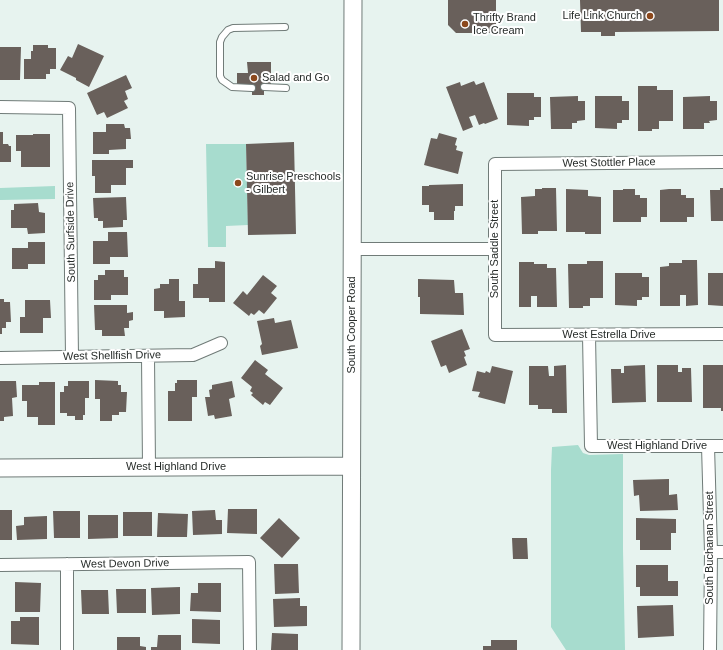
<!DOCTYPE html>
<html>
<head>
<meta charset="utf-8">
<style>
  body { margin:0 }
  canvas { display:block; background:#e7f3ef }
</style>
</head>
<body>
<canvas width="723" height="650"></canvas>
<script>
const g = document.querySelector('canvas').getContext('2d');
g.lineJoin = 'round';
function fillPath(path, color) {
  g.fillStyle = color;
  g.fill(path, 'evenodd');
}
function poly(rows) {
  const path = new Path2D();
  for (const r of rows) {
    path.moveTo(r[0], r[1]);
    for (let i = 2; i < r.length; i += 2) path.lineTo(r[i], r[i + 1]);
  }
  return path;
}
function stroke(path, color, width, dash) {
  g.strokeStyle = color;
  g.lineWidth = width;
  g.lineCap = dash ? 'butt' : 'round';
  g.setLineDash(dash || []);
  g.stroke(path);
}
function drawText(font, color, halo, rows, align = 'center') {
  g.font = font + ' Helvetica,sans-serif';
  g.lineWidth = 4;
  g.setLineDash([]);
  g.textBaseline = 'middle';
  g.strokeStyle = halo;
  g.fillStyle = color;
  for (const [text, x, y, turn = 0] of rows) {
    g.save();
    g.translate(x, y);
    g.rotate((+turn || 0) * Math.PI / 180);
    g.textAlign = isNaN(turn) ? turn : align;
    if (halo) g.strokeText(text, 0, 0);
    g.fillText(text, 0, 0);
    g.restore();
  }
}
fillPath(poly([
  [206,144,246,144,248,225,226,226,226,247,208,247],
  [55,186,55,199,0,200,0,188],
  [578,445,583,453,589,455,623,454,623,549,625,650,566,650,551,627,551,470,552,447]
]), '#a7dcce');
fillPath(poly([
  [448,0,496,0,496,33,456,33,448,25],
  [580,0,719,0,719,31,615,32,615,36,601,36,601,32,581,32],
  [78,44,104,56,89,87,76,80,76,78,60,70,68,56,72,58],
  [33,45,48,45,48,48,56,48,56,69,50,69,50,74,46,74,46,79,24,79,24,59,31,59,31,51,33,51],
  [0,47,21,47,20,80,0,80],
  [247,62,271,62,271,84,264,84,264,95,252,95,252,84,237,84,237,73,248,73],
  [126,75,132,88,125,91,128,99,124,101,128,108,107,118,104,112,97,115,87,93],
  [474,81,476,85,484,82,498,119,485,124,484,123,479,125,475,115,469,117,473,127,463,131,446,87,460,82,461,86],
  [638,86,657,86,657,90,673,90,673,121,659,121,659,129,652,129,652,131,638,131],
  [507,93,534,93,534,97,541,97,541,117,534,117,534,120,529,120,529,126,507,125],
  [578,96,578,101,585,101,585,120,577,121,577,123,572,123,572,129,551,129,550,97],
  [595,96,622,96,622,101,629,101,629,120,622,120,622,123,617,123,617,129,595,128],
  [710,96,710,101,717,101,717,120,709,121,710,123,704,123,704,129,683,129,683,97],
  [106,124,124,124,125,128,130,128,131,139,126,139,126,149,109,150,109,154,93,154,93,132,106,132],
  [0,132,3,132,3,144,8,144,9,146,11,146,11,162,0,162],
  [439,133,457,138,455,145,457,146,456,150,463,152,458,174,424,165,431,138,437,139],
  [33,134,50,134,50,167,21,167,21,151,16,151,16,135,33,135],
  [294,142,296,234,248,235,246,144],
  [92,160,133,160,133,168,126,168,126,185,111,185,111,193,95,193,95,176,92,176],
  [463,184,463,206,455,206,455,211,454,211,454,220,434,220,434,212,429,212,429,205,422,205,422,186,429,186,429,185],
  [542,188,556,188,557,231,538,231,538,234,522,234,521,197,535,196,535,189,542,189],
  [720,188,723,188,723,221,711,221,710,190,720,190],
  [566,189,588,190,588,196,601,197,601,234,585,234,585,232,566,232],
  [623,189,635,189,635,195,640,195,640,198,647,198,647,217,641,217,641,222,613,222,613,190,623,190],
  [669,189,681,189,681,195,686,195,686,198,694,198,694,217,687,217,687,222,660,222,660,190],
  [126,197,127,220,123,220,123,227,103,228,103,221,98,221,98,218,94,218,93,198],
  [38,203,39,212,45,213,45,233,28,234,27,228,11,228,11,210,14,210,14,204],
  [108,232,127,232,128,257,110,257,110,264,93,264,93,241,108,241],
  [28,242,45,242,45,264,28,264,28,269,12,269,12,248,28,248],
  [682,260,697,260,698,305,686,306,686,295,680,295,680,306,660,306,660,267,669,266,669,263,682,263],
  [215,261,225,262,225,302,209,302,209,298,193,298,193,284,198,284,198,268,215,268],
  [587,261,603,261,603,298,590,298,590,306,583,306,583,308,569,308,568,264,587,264],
  [519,262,534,262,534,264,547,264,547,268,556,268,557,307,537,307,537,296,531,296,531,307,519,307],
  [105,270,124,270,124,277,128,277,128,295,111,295,111,300,94,300,94,280,98,280,98,275,105,275],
  [615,273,642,273,642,277,649,277,649,297,642,297,642,300,637,300,637,306,615,305],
  [708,273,723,273,723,306,708,305],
  [263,275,277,286,271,293,277,298,264,314,259,310,254,315,251,313,249,316,233,303,243,291,247,295],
  [169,279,179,279,179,301,185,301,185,317,164,318,164,311,154,311,154,289,160,288,160,284,169,284],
  [418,279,454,280,455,293,463,293,464,315,420,314,420,297,418,297],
  [0,299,4,299,4,302,10,302,11,322,6,322,6,328,2,328,2,334,0,334],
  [25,300,50,300,51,318,43,318,43,333,20,333,20,317,25,317],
  [94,305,127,305,127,313,133,312,133,320,129,321,129,328,124,328,125,336,102,336,102,330,95,330],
  [274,318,275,323,291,320,298,348,262,355,260,346,262,344,257,321],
  [462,329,470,349,464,351,466,356,464,357,467,365,449,373,446,365,441,367,431,341],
  [255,360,268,370,265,374,283,388,270,405,265,402,263,405,251,395,253,393,250,391,252,387,241,378],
  [566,365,567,413,552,413,552,409,538,409,538,405,529,405,529,366,548,366,549,376,554,376,554,366],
  [645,365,646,402,612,403,611,369,621,369,621,373,624,373,624,366],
  [657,365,678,365,678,372,682,372,682,368,691,368,692,402,657,402],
  [703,365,723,365,723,411,721,411,721,408,703,408],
  [492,366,513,371,505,404,478,397,480,392,472,391,477,371,485,373,486,371,490,373],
  [95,380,118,381,118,385,121,385,121,392,127,392,126,412,119,412,119,415,112,415,112,421,100,421,100,399,95,399],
  [177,380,197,380,197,397,192,397,192,421,168,421,168,391,175,391,175,383,177,383],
  [0,381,16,381,17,397,12,398,13,416,4,417,4,421,0,421],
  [68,381,89,381,89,398,85,398,85,415,83,415,83,420,75,420,75,416,67,416,67,413,60,413,60,392,64,392,64,386,68,386],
  [232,381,235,397,229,399,232,416,215,419,214,415,208,416,205,397,210,397,209,390,212,389,212,385],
  [39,382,55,382,55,425,38,425,38,417,27,417,27,401,22,401,22,385,39,385],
  [669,479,669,495,677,494,678,510,640,511,639,495,634,496,633,480],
  [228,509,257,509,257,534,227,533],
  [0,510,12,510,12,540,0,540],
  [215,510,216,520,222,520,222,534,193,535,192,511],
  [53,511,80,511,80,538,54,538],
  [123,512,152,512,152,536,123,536],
  [158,513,188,514,187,537,157,537],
  [88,515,118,515,118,538,88,539],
  [47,516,47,539,17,540,16,526,24,525,24,517],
  [279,518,300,538,282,558,260,538],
  [636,518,676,519,676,533,671,533,671,550,640,550,640,540,636,540],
  [512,538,527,538,528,559,513,559],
  [274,564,298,564,299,593,275,594],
  [636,565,668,565,668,581,678,581,678,596,640,596,640,587,636,587],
  [15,582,41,583,40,612,15,612],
  [198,583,221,583,221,612,190,611,191,593,198,593],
  [180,587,180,614,152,615,151,588],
  [116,589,146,589,146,613,117,613],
  [81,590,108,590,109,614,82,614],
  [300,598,300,606,307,606,307,626,274,627,273,599],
  [673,605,674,636,638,638,637,606],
  [20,617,39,617,39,645,11,644,11,621,20,621],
  [192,619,220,620,220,644,192,643],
  [272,633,298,634,298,650,271,650],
  [158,635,181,635,181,650,151,650,151,647,157,647],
  [117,637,140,637,140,646,146,647,146,650,117,650],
  [491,640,517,640,517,650,483,650,483,646,491,646]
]), '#69605b');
const lane = poly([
  [264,87,286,88],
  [252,88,232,87,222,80,220,76,220,42,222,37,228,30,233,28,285,27]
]);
const street = poly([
  [0,107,69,108,72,357],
  [723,162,495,164,495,335,723,334],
  [352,249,495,249],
  [589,335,591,446,723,446],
  [148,356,149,467],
  [0,358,193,355,221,343],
  [708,446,711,552,710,650],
  [711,552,723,552],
  [67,564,67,650],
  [0,565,249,562,250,650]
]);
const secondary = poly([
  [0,468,351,466],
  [351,650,353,0]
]);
stroke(lane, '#707b78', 8);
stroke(street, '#707b78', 14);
stroke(secondary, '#707b78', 19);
stroke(lane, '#fff', 6);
stroke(street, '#fff', 12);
stroke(secondary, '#fff', 17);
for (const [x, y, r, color] of [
  [650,16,4,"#8c481c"],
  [465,24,4,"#8c481c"],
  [254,78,4,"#8c481c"],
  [238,183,4,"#8c481c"]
]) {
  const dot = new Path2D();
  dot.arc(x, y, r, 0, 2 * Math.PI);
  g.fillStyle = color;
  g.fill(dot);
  stroke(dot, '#fff', 1.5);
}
drawText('11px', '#272c2a', '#fff', [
  ["Life Link Church",642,16,"right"],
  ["Thrifty Brand",473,18],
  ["Ice Cream",473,31],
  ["Salad and Go",262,78],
  ["Sunrise Preschools",246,177],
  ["- Gilbert",246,190]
], 'left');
drawText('11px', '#272c2a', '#fff', [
  ["West Stottler Place",609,163,-1],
  ["South Surfside Drive",71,232,-91],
  ["South Saddle Street",495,249,-90],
  ["South Cooper Road",352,325,-90],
  ["West Estrella Drive",609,335],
  ["West Shellfish Drive",112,356,-1],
  ["West Highland Drive",657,446],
  ["West Highland Drive",176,467],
  ["South Buchanan Street",710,548,-90],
  ["West Devon Drive",125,564,-1]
]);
</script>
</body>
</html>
